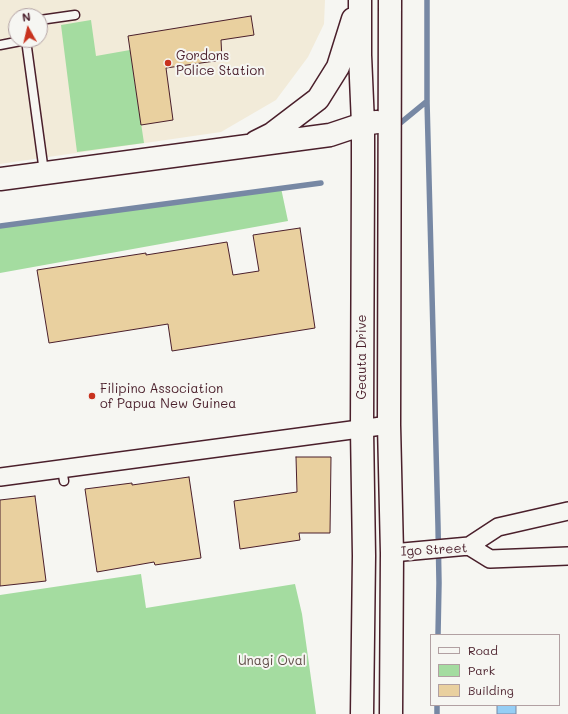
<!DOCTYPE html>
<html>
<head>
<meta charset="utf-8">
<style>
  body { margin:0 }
  #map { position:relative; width:568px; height:714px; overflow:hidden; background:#f6f6f2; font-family:Mali,sans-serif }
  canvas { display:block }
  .legend { position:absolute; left:430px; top:634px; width:130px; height:72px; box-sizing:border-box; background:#f6f6f2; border:1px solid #b1a0a2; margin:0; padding:5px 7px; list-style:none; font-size:12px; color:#4a1f2b }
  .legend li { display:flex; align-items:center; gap:8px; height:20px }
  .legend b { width:20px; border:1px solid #b1a0a2 }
  .north { position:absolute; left:8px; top:8px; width:40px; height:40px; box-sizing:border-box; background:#f6f6f2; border:1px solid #b1a0a2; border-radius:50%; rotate:352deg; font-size:11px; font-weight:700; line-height:16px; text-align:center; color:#4a1f2b }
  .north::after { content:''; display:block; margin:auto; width:14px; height:18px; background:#c8321e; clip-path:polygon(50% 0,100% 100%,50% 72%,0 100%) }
</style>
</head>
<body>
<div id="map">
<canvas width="568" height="714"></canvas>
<ul class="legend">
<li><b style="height:5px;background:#f6f6f2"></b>Road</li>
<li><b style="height:11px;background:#a4dca0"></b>Park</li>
<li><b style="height:11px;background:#e9d09f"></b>Building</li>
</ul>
<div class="north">N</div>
</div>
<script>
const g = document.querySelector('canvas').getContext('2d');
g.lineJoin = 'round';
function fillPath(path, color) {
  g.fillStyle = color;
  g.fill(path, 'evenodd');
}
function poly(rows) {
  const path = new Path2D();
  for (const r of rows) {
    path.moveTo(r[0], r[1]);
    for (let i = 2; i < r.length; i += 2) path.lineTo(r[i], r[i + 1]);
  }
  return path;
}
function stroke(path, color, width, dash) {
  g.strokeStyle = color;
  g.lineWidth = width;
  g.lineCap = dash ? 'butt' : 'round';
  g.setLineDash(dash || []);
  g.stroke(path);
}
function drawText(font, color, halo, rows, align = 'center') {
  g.font = font + ' Mali,sans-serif';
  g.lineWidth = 4;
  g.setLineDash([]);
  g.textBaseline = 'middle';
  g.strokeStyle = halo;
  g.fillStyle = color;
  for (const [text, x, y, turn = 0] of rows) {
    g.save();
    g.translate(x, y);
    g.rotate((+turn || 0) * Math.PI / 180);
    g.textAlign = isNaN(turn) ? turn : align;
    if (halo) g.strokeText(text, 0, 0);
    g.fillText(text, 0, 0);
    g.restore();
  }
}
fillPath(poly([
  [0,0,325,0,324,24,308,57,276,100,221,132,0,164],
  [16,16,40,16,40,40,16,40]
]), '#f2ebd9');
fillPath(poly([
  [91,20,96,56,130,50,144,143,77,152,61,25],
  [281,188,288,221,0,273,0,226],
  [141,574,146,608,295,584,302,614,316,714,0,714,0,595]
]), '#a4dca0');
const water = poly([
  [497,705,516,705,516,714,497,714,497,705]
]);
fillPath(water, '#95cef5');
stroke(water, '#7788a4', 1);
stroke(poly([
  [427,0,427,101,438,526,439,583,438,635],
  [399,124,427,101],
  [0,226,321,183],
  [437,714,437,705]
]), '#7788a4', 5.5);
const building = poly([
  [251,16,254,35,221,40,222,60,166,68,173,120,141,125,128,36,251,16],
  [300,228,315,328,172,351,168,324,49,343,37,270,146,253,146,255,227,242,233,275,259,271,253,235,300,228],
  [296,457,331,457,330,533,299,533,300,540,240,549,234,501,297,492,296,457],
  [189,477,201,558,155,565,154,562,97,572,85,489,132,483,132,485,189,477],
  [35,496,46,581,0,586,0,500,35,496]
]);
fillPath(building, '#e9d09f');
stroke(building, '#4a1f2b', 1);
const service = poly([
  [40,20,75,15],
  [26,40,44,172],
  [0,45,26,40],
  [62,469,64,481]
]);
const minor = poly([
  [0,477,389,425],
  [469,546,498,527,568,511],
  [392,553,469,546,490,559,568,556]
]);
const secondary = poly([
  [360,0,360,55,363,124,363,167,362,429,364,556,362,714],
  [390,0,389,425,392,553,391,714],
  [256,142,272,134,318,99,338,67,353,19],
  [0,179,330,135,363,124,377,122]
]);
stroke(service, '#4a1f2b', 11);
stroke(minor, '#4a1f2b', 20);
stroke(secondary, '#4a1f2b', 25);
stroke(service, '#f6f6f2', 8);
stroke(minor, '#f6f6f2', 17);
stroke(secondary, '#f6f6f2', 22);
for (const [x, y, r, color] of [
  [168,63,4,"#c8321e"],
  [92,396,4,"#c8321e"]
]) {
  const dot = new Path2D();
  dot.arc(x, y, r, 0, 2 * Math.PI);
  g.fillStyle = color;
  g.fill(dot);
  stroke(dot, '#f6f6f2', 1.5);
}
drawText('13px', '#4a1f2b', '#f6f6f2', [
  ["Gordons",176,56],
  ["Police Station",176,71],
  ["Filipino Association",100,389],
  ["of Papua New Guinea",100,404]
], 'left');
drawText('13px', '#4a1f2b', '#f6f6f2', [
  ["Geauta Drive",362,357,-90],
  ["Igo Street",434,550,-3]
]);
drawText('13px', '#604e48', '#f6f6f2', [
  ["Unagi Oval",272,661]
]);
</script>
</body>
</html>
